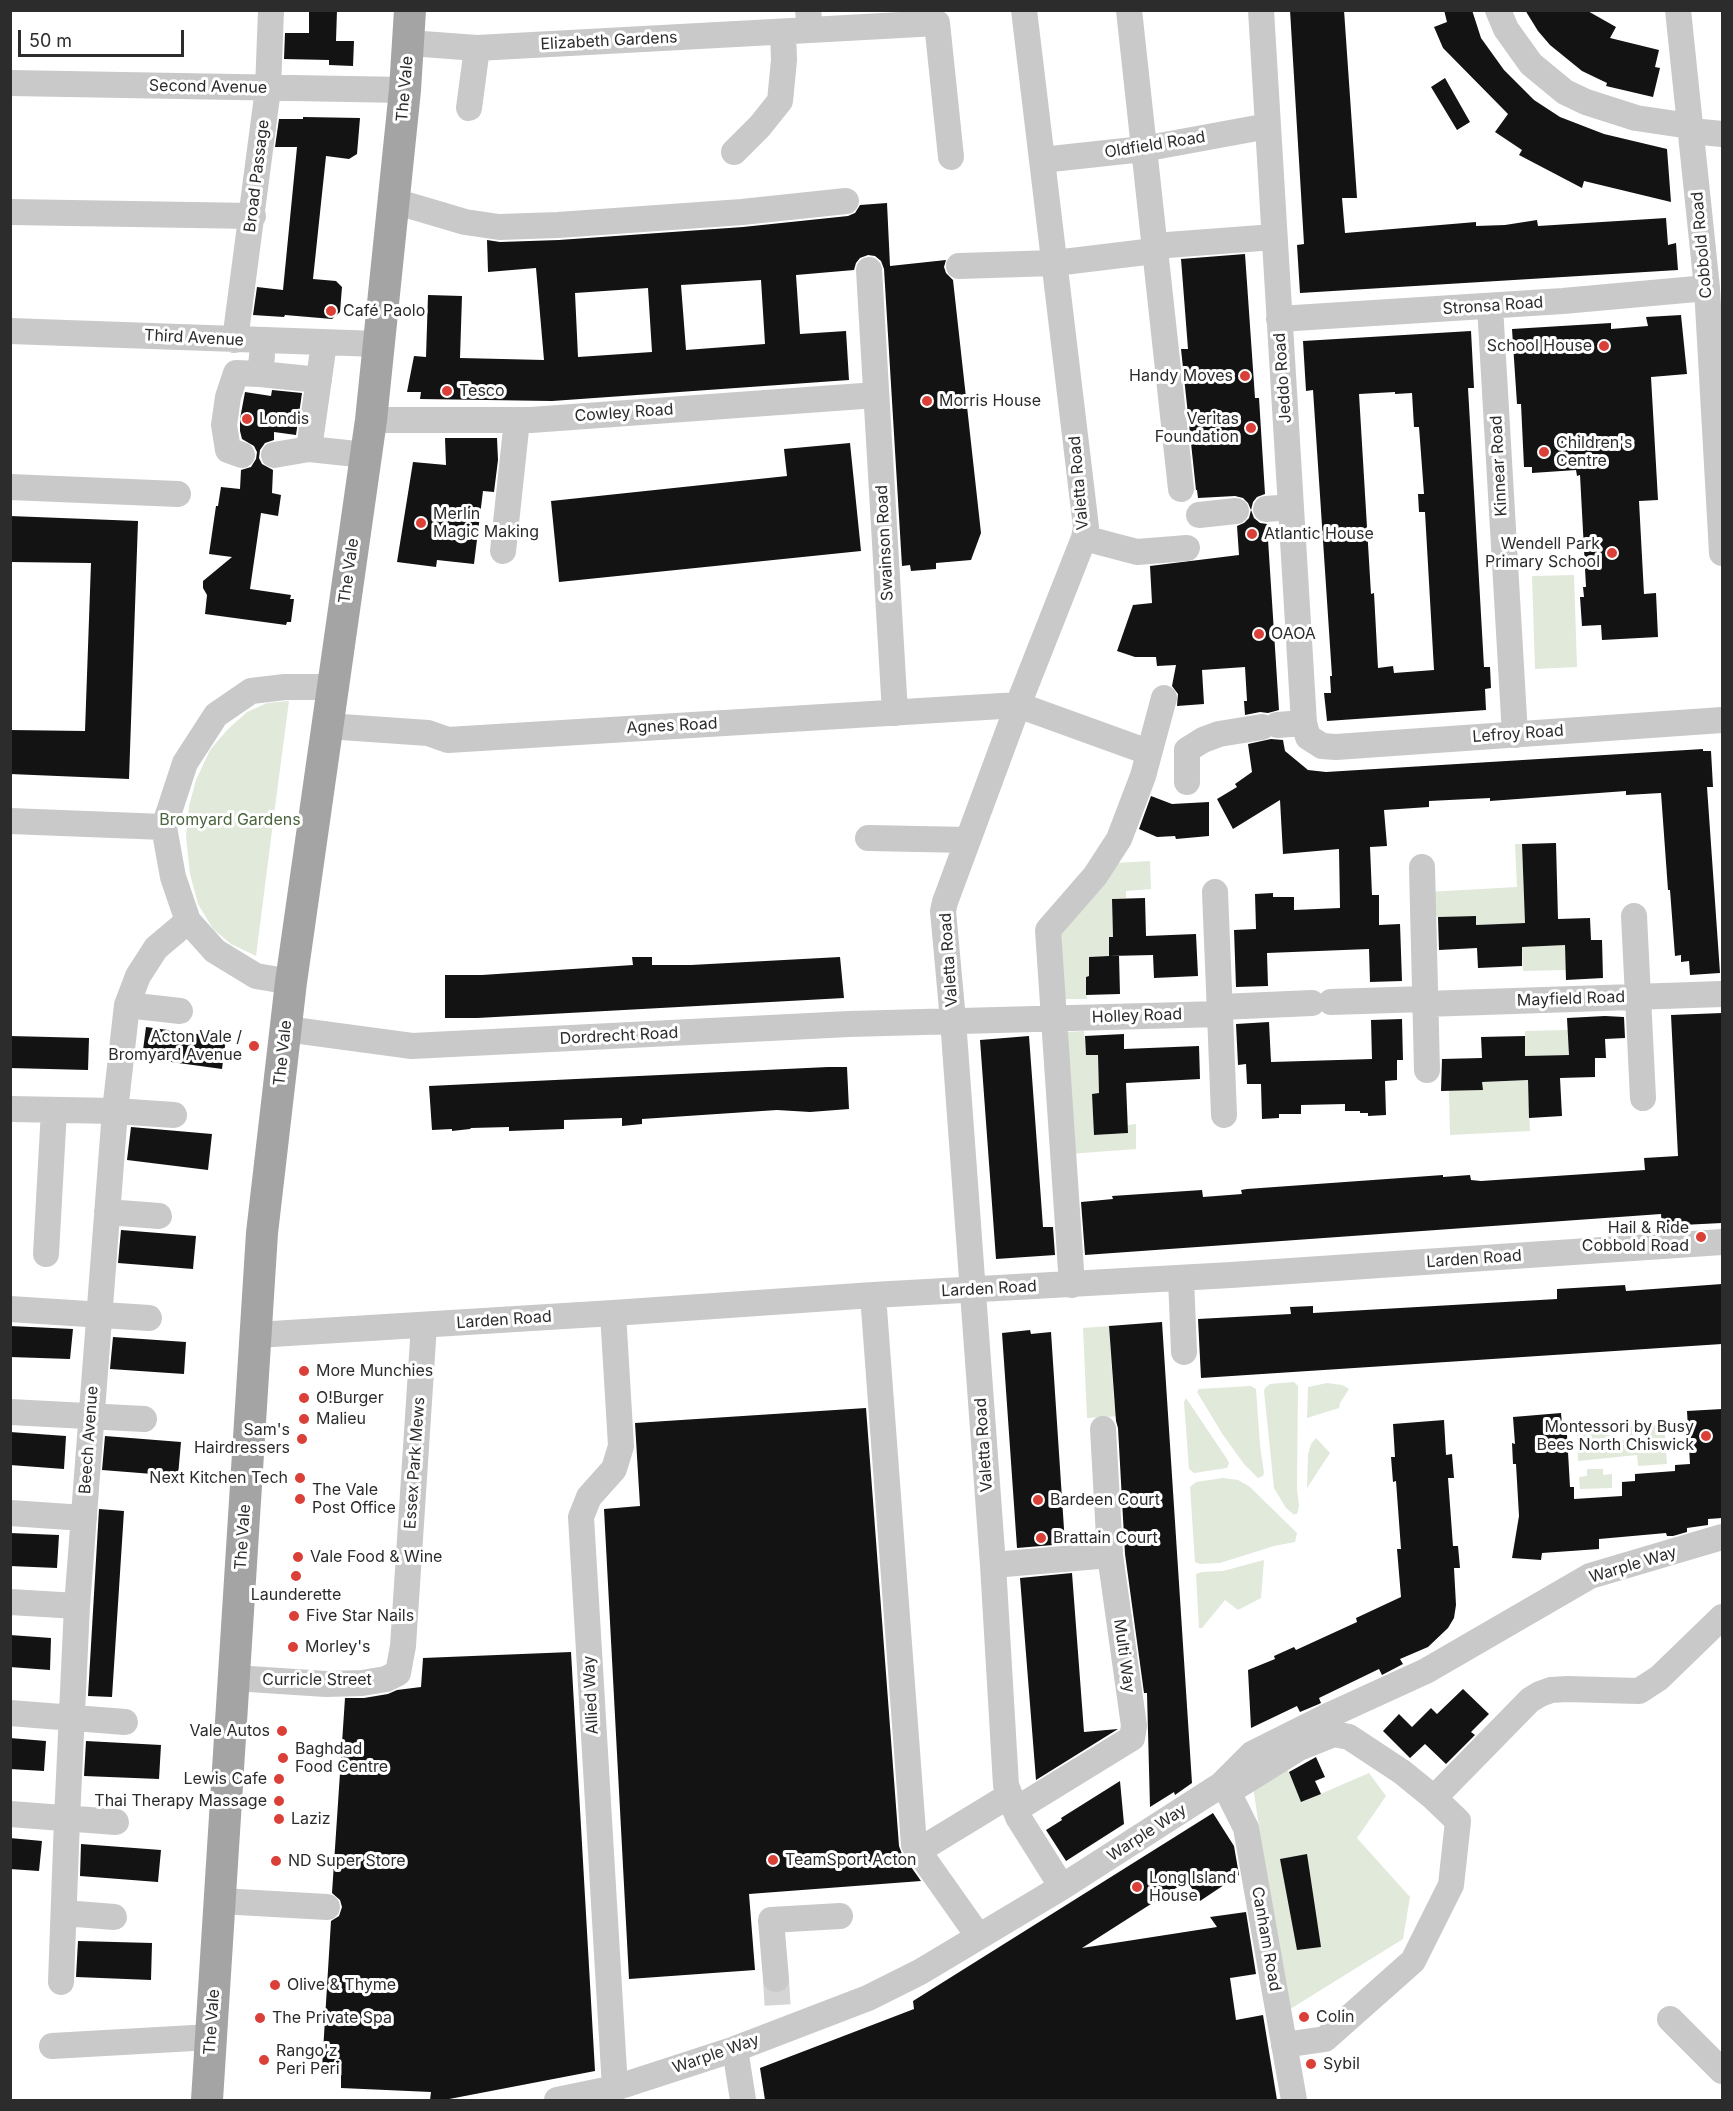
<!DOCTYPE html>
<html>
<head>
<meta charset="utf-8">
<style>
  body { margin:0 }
  #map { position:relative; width:1733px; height:2111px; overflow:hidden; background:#fff; font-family:Inter,sans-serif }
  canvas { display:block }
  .frame { position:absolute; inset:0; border:12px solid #2c2c2c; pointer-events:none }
  .scale { position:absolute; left:18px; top:30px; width:166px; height:27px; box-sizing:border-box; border:3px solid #2c2c2c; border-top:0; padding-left:8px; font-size:18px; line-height:21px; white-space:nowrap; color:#2c2c2c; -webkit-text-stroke:4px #fff; paint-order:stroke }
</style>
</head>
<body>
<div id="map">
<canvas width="1733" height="2111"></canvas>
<div class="frame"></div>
<div class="scale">50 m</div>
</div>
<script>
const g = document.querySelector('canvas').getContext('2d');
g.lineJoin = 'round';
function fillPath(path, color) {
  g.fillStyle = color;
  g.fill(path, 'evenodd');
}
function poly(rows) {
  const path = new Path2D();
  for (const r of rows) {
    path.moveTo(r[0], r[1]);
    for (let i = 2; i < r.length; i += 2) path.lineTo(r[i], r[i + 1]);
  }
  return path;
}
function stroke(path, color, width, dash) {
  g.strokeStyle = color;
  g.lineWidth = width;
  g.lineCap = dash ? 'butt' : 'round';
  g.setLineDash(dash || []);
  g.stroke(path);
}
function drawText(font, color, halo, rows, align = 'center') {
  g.font = font + ' Inter,sans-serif';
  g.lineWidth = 6;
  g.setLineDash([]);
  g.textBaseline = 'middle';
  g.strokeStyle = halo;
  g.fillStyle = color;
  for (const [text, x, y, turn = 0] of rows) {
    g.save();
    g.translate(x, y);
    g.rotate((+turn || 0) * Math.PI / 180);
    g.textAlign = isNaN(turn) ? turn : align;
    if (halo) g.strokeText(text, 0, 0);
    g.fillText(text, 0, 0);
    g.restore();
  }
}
fillPath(poly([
  [1574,575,1577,667,1535,669,1532,576],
  [289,701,275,807,256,956,231,944,213,929,198,904,190,874,186,837,189,806,196,780,210,750,227,730,247,712,267,703],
  [1515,844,1522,844,1525,923,1476,925,1475,916,1435,917,1427,892,1517,887],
  [1150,861,1151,889,1126,891,1126,898,1112,899,1113,937,1109,938,1109,956,1089,957,1089,976,1086,977,1087,999,1058,999,1054,936,1114,863],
  [1570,941,1566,970,1523,971,1522,947,1561,945],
  [1568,1030,1574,1055,1525,1056,1525,1031],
  [1084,1031,1086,1055,1098,1055,1099,1093,1092,1094,1094,1135,1128,1133,1128,1125,1136,1124,1136,1149,1069,1154,1067,1032],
  [1528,1080,1530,1131,1450,1135,1449,1091,1482,1090,1482,1082],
  [1109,1326,1114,1402,1124,1416,1087,1418,1083,1328],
  [1294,1382,1298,1386,1297,1489,1299,1506,1297,1514,1293,1514,1286,1508,1274,1488,1264,1391,1265,1388,1270,1384],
  [1327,1383,1342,1385,1349,1389,1340,1403,1339,1408,1307,1418,1308,1387],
  [1251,1386,1256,1389,1260,1445,1264,1473,1263,1476,1258,1478,1244,1464,1223,1435,1197,1392,1199,1389],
  [1186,1398,1227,1459,1229,1463,1227,1468,1194,1473,1189,1469,1184,1402],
  [1664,1424,1667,1464,1638,1466,1637,1455,1578,1461,1577,1431,1593,1430,1629,1442,1628,1427],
  [1316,1438,1330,1453,1307,1488,1308,1454,1311,1444],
  [1587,1469,1603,1469,1603,1475,1612,1474,1612,1488,1580,1489,1579,1477,1587,1476],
  [1223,1478,1238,1480,1250,1487,1297,1533,1295,1542,1274,1546,1220,1563,1200,1564,1195,1562,1190,1487,1196,1482],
  [1264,1560,1261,1598,1238,1610,1225,1600,1202,1628,1199,1628,1196,1574,1202,1572,1223,1571],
  [1287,1768,1302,1802,1369,1773,1386,1796,1357,1838,1410,1897,1403,1939,1287,2011,1253,1787]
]), '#e0e9da');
fillPath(poly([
  [309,10,337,10,336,41,354,41,353,66,329,65,329,60,284,59,285,33,309,33],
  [1290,10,1344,10,1357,198,1342,198,1345,233,1476,222,1476,226,1505,225,1537,220,1538,226,1666,218,1668,245,1676,243,1678,270,1300,293,1297,245,1304,244],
  [1444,10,1472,10,1481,38,1504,70,1534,100,1560,117,1604,134,1667,149,1671,202,1584,181,1582,188,1519,155,1522,150,1495,132,1508,114,1443,48,1434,27,1447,22],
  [1525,10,1586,10,1616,27,1610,38,1659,50,1655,67,1660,68,1653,97,1606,86,1607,83,1582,71,1550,45,1538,31],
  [1445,78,1470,122,1457,130,1431,87],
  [303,117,360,118,357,154,349,159,326,156,313,279,336,281,342,287,340,312,332,319,285,315,284,317,253,315,257,287,283,290,297,147,275,147,279,119,303,119],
  [887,203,890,266,946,260,944,267,946,273,953,280,981,533,971,560,936,563,936,569,911,571,910,565,902,566,884,269,881,261,875,256,868,255,860,258,856,263,854,270,796,275,800,334,846,331,849,380,552,401,420,399,421,392,407,392,414,356,426,357,428,295,462,296,460,358,544,360,536,268,488,272,487,240,500,242,559,240,743,227,848,216,855,213,860,205],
  [761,280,765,344,686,350,681,285],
  [648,288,652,352,578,357,575,293],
  [1245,254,1255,398,1259,398,1265,494,1257,497,1253,502,1251,510,1254,518,1260,523,1267,524,1279,710,1268,713,1260,712,1245,715,1244,701,1247,701,1245,667,1202,670,1204,704,1177,706,1178,694,1172,686,1176,665,1157,666,1156,657,1135,657,1117,651,1133,605,1152,603,1150,566,1239,555,1237,526,1244,523,1249,518,1251,510,1248,503,1243,498,1235,496,1198,498,1197,490,1196,490,1181,349,1188,349,1181,259],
  [1681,315,1687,374,1651,377,1658,500,1639,501,1644,594,1656,593,1658,637,1602,640,1601,625,1582,626,1580,597,1584,597,1583,587,1586,587,1580,475,1577,476,1576,470,1532,473,1532,467,1524,467,1521,404,1517,404,1512,329,1611,323,1611,329,1648,326,1646,317],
  [1471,331,1474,388,1468,388,1484,667,1490,667,1491,688,1485,689,1486,710,1327,721,1324,693,1331,693,1330,676,1332,676,1313,390,1306,391,1303,341],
  [1395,392,1395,394,1412,393,1414,427,1419,427,1424,494,1418,494,1419,512,1425,512,1434,670,1394,673,1393,666,1378,668,1374,593,1371,594,1359,394],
  [272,390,302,393,296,435,274,432,274,440,265,443,260,450,259,458,262,464,273,470,272,493,281,495,278,516,261,513,250,589,291,595,290,599,294,599,291,622,287,622,286,625,205,614,207,595,203,588,203,581,232,557,209,554,216,506,218,506,221,487,240,489,241,470,251,467,256,459,257,452,254,446,242,439,240,431,240,419,245,392,271,396],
  [445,438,497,438,498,460,494,492,483,491,474,564,437,560,436,567,397,562,413,462,446,465],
  [850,443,861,551,559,582,551,501,787,476,784,449],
  [10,516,138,521,129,779,10,774,10,730,85,731,91,563,10,562],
  [1271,739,1283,740,1285,751,1308,770,1326,772,1703,749,1703,751,1711,751,1713,787,1707,787,1720,973,1690,975,1689,961,1681,962,1681,955,1675,956,1670,890,1668,890,1661,793,1626,795,1626,791,1490,801,1490,798,1429,801,1429,807,1384,810,1387,846,1370,847,1372,895,1379,895,1379,925,1400,924,1402,981,1370,982,1369,949,1267,953,1268,986,1236,987,1234,930,1256,929,1255,894,1273,893,1273,897,1294,897,1294,910,1340,908,1339,849,1283,854,1280,800,1233,829,1217,799,1237,787,1235,784,1252,772,1248,744],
  [1151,796,1172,804,1209,802,1209,836,1176,839,1175,836,1157,837,1139,829],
  [1556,843,1558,919,1590,918,1591,940,1602,940,1603,978,1566,980,1565,945,1522,947,1522,966,1478,968,1477,948,1439,950,1438,917,1476,916,1476,925,1525,923,1522,844],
  [1145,898,1146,936,1196,934,1198,976,1154,978,1153,955,1109,956,1109,937,1113,937,1112,899],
  [1109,956,1119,956,1120,994,1086,995,1086,977,1089,976,1089,957],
  [632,957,652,957,652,965,691,965,840,957,844,998,477,1018,445,1018,445,975,482,975,633,965],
  [1722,1013,1722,1223,1662,1226,1661,1214,1085,1255,1081,1202,1113,1199,1112,1196,1202,1190,1203,1197,1242,1194,1241,1190,1247,1189,1443,1175,1443,1177,1470,1175,1471,1180,1481,1181,1645,1170,1644,1158,1678,1156,1671,1015],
  [1605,1016,1624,1017,1625,1038,1605,1039,1606,1058,1595,1058,1595,1077,1560,1078,1562,1116,1529,1118,1528,1080,1482,1082,1483,1090,1441,1091,1442,1059,1482,1058,1481,1037,1525,1036,1525,1056,1569,1055,1567,1018],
  [1402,1019,1403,1060,1397,1060,1397,1080,1385,1081,1386,1115,1368,1116,1368,1113,1360,1113,1360,1111,1345,1111,1345,1104,1301,1105,1301,1114,1279,1114,1279,1118,1262,1119,1261,1084,1247,1084,1246,1064,1238,1065,1236,1024,1269,1022,1271,1062,1372,1059,1371,1020],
  [146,1027,226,1038,222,1069,142,1058],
  [1124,1034,1124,1049,1199,1046,1200,1079,1126,1083,1128,1133,1094,1135,1092,1094,1099,1093,1098,1055,1086,1055,1085,1036],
  [10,1036,89,1038,88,1070,10,1068],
  [1029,1036,1043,1227,1053,1227,1055,1255,996,1259,980,1040],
  [828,1067,847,1067,849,1109,810,1112,777,1110,642,1119,642,1124,622,1126,622,1118,564,1120,564,1129,509,1131,509,1127,471,1128,470,1129,452,1131,452,1129,432,1130,429,1086],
  [131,1127,212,1134,208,1170,127,1160],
  [121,1230,196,1236,193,1269,118,1263],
  [1722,1284,1722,1344,1201,1378,1198,1319,1291,1314,1290,1307,1313,1306,1313,1313,1557,1299,1557,1289,1625,1285,1626,1291],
  [1162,1322,1192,1783,1175,1795,1174,1792,1150,1807,1147,1693,1144,1693,1125,1554,1118,1428,1116,1421,1109,1326],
  [10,1326,73,1329,70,1359,10,1357],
  [1030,1330,1031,1334,1051,1332,1065,1544,1017,1548,1002,1333],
  [113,1337,186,1342,184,1374,110,1369],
  [866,1408,899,1846,902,1854,921,1881,749,1894,755,1970,629,1979,604,1509,640,1506,635,1423],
  [1722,1409,1722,1518,1708,1519,1708,1525,1687,1528,1687,1532,1673,1536,1667,1536,1666,1533,1599,1539,1599,1549,1542,1553,1541,1560,1512,1558,1519,1516,1516,1464,1513,1464,1512,1443,1515,1444,1513,1417,1561,1413,1563,1435,1567,1435,1570,1487,1574,1487,1574,1499,1622,1496,1622,1482,1635,1481,1635,1474,1675,1471,1675,1465,1690,1464,1687,1411],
  [1444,1420,1446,1455,1452,1454,1454,1478,1448,1478,1453,1546,1458,1546,1460,1568,1454,1568,1456,1605,1454,1618,1448,1628,1428,1647,1400,1659,1403,1664,1382,1675,1379,1669,1319,1698,1321,1703,1319,1704,1300,1712,1297,1706,1251,1728,1248,1670,1275,1659,1274,1656,1294,1647,1296,1650,1357,1622,1356,1618,1401,1597,1397,1549,1401,1549,1396,1481,1393,1482,1391,1457,1395,1457,1393,1424],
  [10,1432,66,1436,64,1469,10,1465],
  [105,1436,181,1442,178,1476,102,1470],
  [99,1509,124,1511,112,1697,88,1696],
  [10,1533,59,1535,57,1568,10,1566],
  [1072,1573,1084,1732,1118,1729,1036,1780,1020,1578],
  [10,1635,51,1638,50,1670,10,1667],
  [571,1652,595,2071,444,2100,430,2100,431,2092,341,2088,341,2069,322,2068,331,1921,339,1916,342,1907,340,1900,332,1893,345,1698,364,1698,388,1694,397,1690,421,1687,423,1658],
  [1463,1689,1489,1714,1471,1732,1475,1735,1446,1764,1425,1744,1410,1758,1383,1731,1399,1714,1412,1727,1431,1708,1437,1714],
  [10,1738,46,1741,44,1771,10,1769],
  [86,1741,161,1745,159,1779,84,1776],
  [1316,1757,1325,1777,1315,1781,1321,1794,1301,1802,1289,1772],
  [1120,1781,1124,1824,1066,1861,1046,1830,1062,1820,1061,1818],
  [1213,1813,1234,1846,1239,1875,1200,1901,1187,1881,1082,1948,1217,1927,1210,1917,1246,1912,1256,1974,1230,1978,1236,2020,1263,2015,1277,2100,765,2100,760,2068,914,2009,913,2001],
  [10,1838,42,1841,39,1871,10,1869],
  [81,1844,161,1850,158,1882,80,1876],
  [1307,1854,1321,1947,1297,1950,1280,1859],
  [78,1941,152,1943,151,1980,76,1977]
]), '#131313');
stroke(poly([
  [776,1979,778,2012]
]), '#d5d5d5', 26, [26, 13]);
stroke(poly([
  [808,10,810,30,937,23,951,157],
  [1024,10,1086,527,1084,538,1018,705,968,840,945,902,943,911,953,1020,993,1565,1006,1785,1018,1817,1062,1887],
  [1129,10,1181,489],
  [1261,10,1304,723,1308,737,1322,746,1336,747,1722,720],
  [1498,10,1506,29,1531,64,1565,92,1586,102,1636,118,1690,126],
  [1678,10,1707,288,1722,553],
  [409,43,477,48,810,30],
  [10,83,405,90],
  [469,108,477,48],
  [1691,131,1722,134],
  [734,152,760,126,780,101,784,60,783,32],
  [1042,160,1143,149,1268,126],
  [394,201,465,222,499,227,558,225,742,212,846,201],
  [10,212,253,216],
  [1154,246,1274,237],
  [959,266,1055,263,1154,251],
  [869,270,895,713],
  [1490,306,1515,735],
  [1279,319,1563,301,1707,288],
  [10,331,378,344],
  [235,340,268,89,271,10],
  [324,343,309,449,366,455],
  [262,356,260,374,319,380],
  [371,420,531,420,876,395],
  [242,455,228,450,224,425,228,397,236,373,260,374],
  [274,455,309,449],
  [10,487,178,494],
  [1266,509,1291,507],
  [1199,515,1236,511],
  [1084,538,1137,552,1187,548],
  [503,551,517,420],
  [1277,725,1304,723],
  [327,726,428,733,448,740,1018,705,1148,752],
  [1187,782,1187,750,1203,740,1219,734,1262,727],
  [10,821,164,827],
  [868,838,968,840],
  [1422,867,1427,1070],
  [1634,916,1643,1098],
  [291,982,256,976,215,951,188,921,173,877,164,827,185,763,216,715,251,691,285,687,332,687],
  [1331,1002,1425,999],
  [1425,1004,1722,994],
  [127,1005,180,1011],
  [1220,1007,1312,1003],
  [1220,1014,1224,1115],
  [286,1029,412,1046,849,1024,1220,1014,1215,892],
  [10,1109,115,1111,174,1115],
  [107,1212,159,1216],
  [46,1254,54,1110],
  [1181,1278,1184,1352],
  [1072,1285,1048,930,1095,876,1119,839,1143,776,1164,698],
  [873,1295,914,1845,979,1937],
  [10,1309,149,1318],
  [613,1313,621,1446,614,1469,589,1497,581,1517,615,2088],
  [256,1335,613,1313,873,1295,1231,1275,1722,1242],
  [10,1412,144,1419],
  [1103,1429,1110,1555],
  [10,1513,84,1518],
  [993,1565,1110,1555,1134,1726,1132,1738,1015,1810],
  [10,1602,77,1606],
  [234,1678,326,1684,362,1683,386,1679,398,1673,403,1646,424,1325],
  [10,1713,125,1722],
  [1221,1785,1228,1792,1246,1828,1294,2100],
  [1233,1789,1299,1748,1334,1734,1349,1737,1402,1772,1434,1798,1458,1821,1451,1885,1413,1961,1325,2039,1284,2045],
  [1434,1798,1530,1700,1540,1694,1551,1690,1567,1689,1639,1691,1659,1678,1722,1617],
  [10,1814,116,1822],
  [918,1851,1010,1795],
  [220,1901,327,1907],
  [64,1913,114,1917],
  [776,1979,771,1920,840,1916],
  [61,1982,67,1819,77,1606,115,1111,127,1005,138,976,156,948,188,921],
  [1670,2019,1722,2071],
  [52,2046,211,2037],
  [735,2049,743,2100],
  [557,2100,615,2088,735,2049,868,1998,920,1972,1062,1887,1221,1785,1252,1754,1332,1714,1426,1671,1590,1576,1722,1537]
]), '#c9c9c9', 26);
stroke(poly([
  [207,2100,262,1233,291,982,371,420,405,90,410,10]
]), '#a4a4a4', 32);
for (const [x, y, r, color] of [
  [331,311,6,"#da4038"],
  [1604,346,6,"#da4038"],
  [1245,376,6,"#da4038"],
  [447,391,6,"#da4038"],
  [927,401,6,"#da4038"],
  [247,419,6,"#da4038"],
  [1251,428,6,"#da4038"],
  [1544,452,6,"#da4038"],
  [421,523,6,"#da4038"],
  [1252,534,6,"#da4038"],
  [1612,553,6,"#da4038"],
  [1259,634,6,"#da4038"],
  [254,1046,6,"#da4038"],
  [1701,1237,6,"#da4038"],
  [304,1371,6,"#da4038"],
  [304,1398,6,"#da4038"],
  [304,1419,6,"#da4038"],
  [1706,1436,6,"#da4038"],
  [302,1439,6,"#da4038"],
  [300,1478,6,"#da4038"],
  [300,1499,6,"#da4038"],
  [1038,1500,6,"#da4038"],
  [1041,1538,6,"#da4038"],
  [298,1557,6,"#da4038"],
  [296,1576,6,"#da4038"],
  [294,1616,6,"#da4038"],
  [293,1647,6,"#da4038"],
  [282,1731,6,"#da4038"],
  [283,1758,6,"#da4038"],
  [279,1779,6,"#da4038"],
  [279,1801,6,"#da4038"],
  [279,1819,6,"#da4038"],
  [773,1860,6,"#da4038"],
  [276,1861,6,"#da4038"],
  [1137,1887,6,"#da4038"],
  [275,1985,6,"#da4038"],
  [1304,2017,6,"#da4038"],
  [260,2018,6,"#da4038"],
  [264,2060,6,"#da4038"],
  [1311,2064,6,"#da4038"]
]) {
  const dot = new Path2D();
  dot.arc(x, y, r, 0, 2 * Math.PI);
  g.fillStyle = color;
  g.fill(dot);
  stroke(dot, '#fff', 2);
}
drawText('16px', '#2c2c2c', '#fff', [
  ["Elizabeth Gardens",609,41,-3],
  ["Second Avenue",208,87,1],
  ["The Vale",405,89,-85],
  ["Oldfield Road",1155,145,-9],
  ["Broad Passage",257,176,-83],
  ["Cobbold Road",1702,245,-95],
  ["Stronsa Road",1493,306,-4],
  ["Third Avenue",194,338,3],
  ["Jeddo Road",1283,378,-94],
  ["Cowley Road",624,413,-4],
  ["Kinnear Road",1499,466,-93],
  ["Valetta Road",1079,483,-95],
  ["Swainson Road",885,543,-93],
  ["The Vale",349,571,-82],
  ["Agnes Road",672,726,-3],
  ["Lefroy Road",1518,734,-4],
  ["Valetta Road",949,960,-94],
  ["Mayfield Road",1571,999,-2],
  ["Holley Road",1137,1016,-2],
  ["Dordrecht Road",619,1036,-3],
  ["The Vale",283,1053,-84],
  ["Larden Road",1474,1259,-4],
  ["Larden Road",989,1289,-3],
  ["Larden Road",504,1320,-4],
  ["Beech Avenue",89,1440,-86],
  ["Valetta Road",984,1445,-94],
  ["Essex Park Mews",415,1463,-86],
  ["The Vale",243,1537,-86],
  ["Warple Way",1633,1565,-17],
  ["Multi Way",1124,1656,82],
  ["Curricle Street",317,1680],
  ["Allied Way",591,1695,-93],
  ["Warple Way",1147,1833,-33],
  ["Canham Road",1266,1939,80],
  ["The Vale",212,2022,-86],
  ["Warple Way",716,2054,-19]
]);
drawText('16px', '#2c2c2c', '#fff', [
  ["Café Paolo",343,311],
  ["School House",1592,346,"right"],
  ["Handy Moves",1233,376,"right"],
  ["Tesco",459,391],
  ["Morris House",939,401],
  ["Londis",259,419],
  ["Veritas",1239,419,"right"],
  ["Foundation",1239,437,"right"],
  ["Children's",1556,443],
  ["Centre",1556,461],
  ["Merlin",433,514],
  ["Magic Making",433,532],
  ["Atlantic House",1264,534],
  ["Wendell Park",1600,544,"right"],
  ["Primary School",1600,562,"right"],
  ["OAOA",1271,634],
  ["Acton Vale /",242,1037,"right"],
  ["Bromyard Avenue",242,1055,"right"],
  ["Hail & Ride",1689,1228,"right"],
  ["Cobbold Road",1689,1246,"right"],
  ["More Munchies",316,1371],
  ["O!Burger",316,1398],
  ["Malieu",316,1419],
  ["Montessori by Busy",1694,1427,"right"],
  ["Bees North Chiswick",1694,1445,"right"],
  ["Sam's",290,1430,"right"],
  ["Hairdressers",290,1448,"right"],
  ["Next Kitchen Tech",288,1478,"right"],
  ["The Vale",312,1490],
  ["Post Office",312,1508],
  ["Bardeen Court",1050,1500],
  ["Brattain Court",1053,1538],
  ["Vale Food & Wine",310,1557],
  ["Launderette",296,1595,"center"],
  ["Five Star Nails",306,1616],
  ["Morley's",305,1647],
  ["Vale Autos",270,1731,"right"],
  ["Baghdad",295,1749],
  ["Food Centre",295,1767],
  ["Lewis Cafe",267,1779,"right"],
  ["Thai Therapy Massage",267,1801,"right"],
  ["Laziz",291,1819],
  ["TeamSport Acton",785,1860],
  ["ND Super Store",288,1861],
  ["Long Island",1149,1878],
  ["House",1149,1896],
  ["Olive & Thyme",287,1985],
  ["Colin",1316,2017],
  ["The Private Spa",272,2018],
  ["Rango'z",276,2051],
  ["Peri Peri",276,2069],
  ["Sybil",1323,2064]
], 'left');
drawText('16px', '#4a653d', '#fff', [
  ["Bromyard Gardens",230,820]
]);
</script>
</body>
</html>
